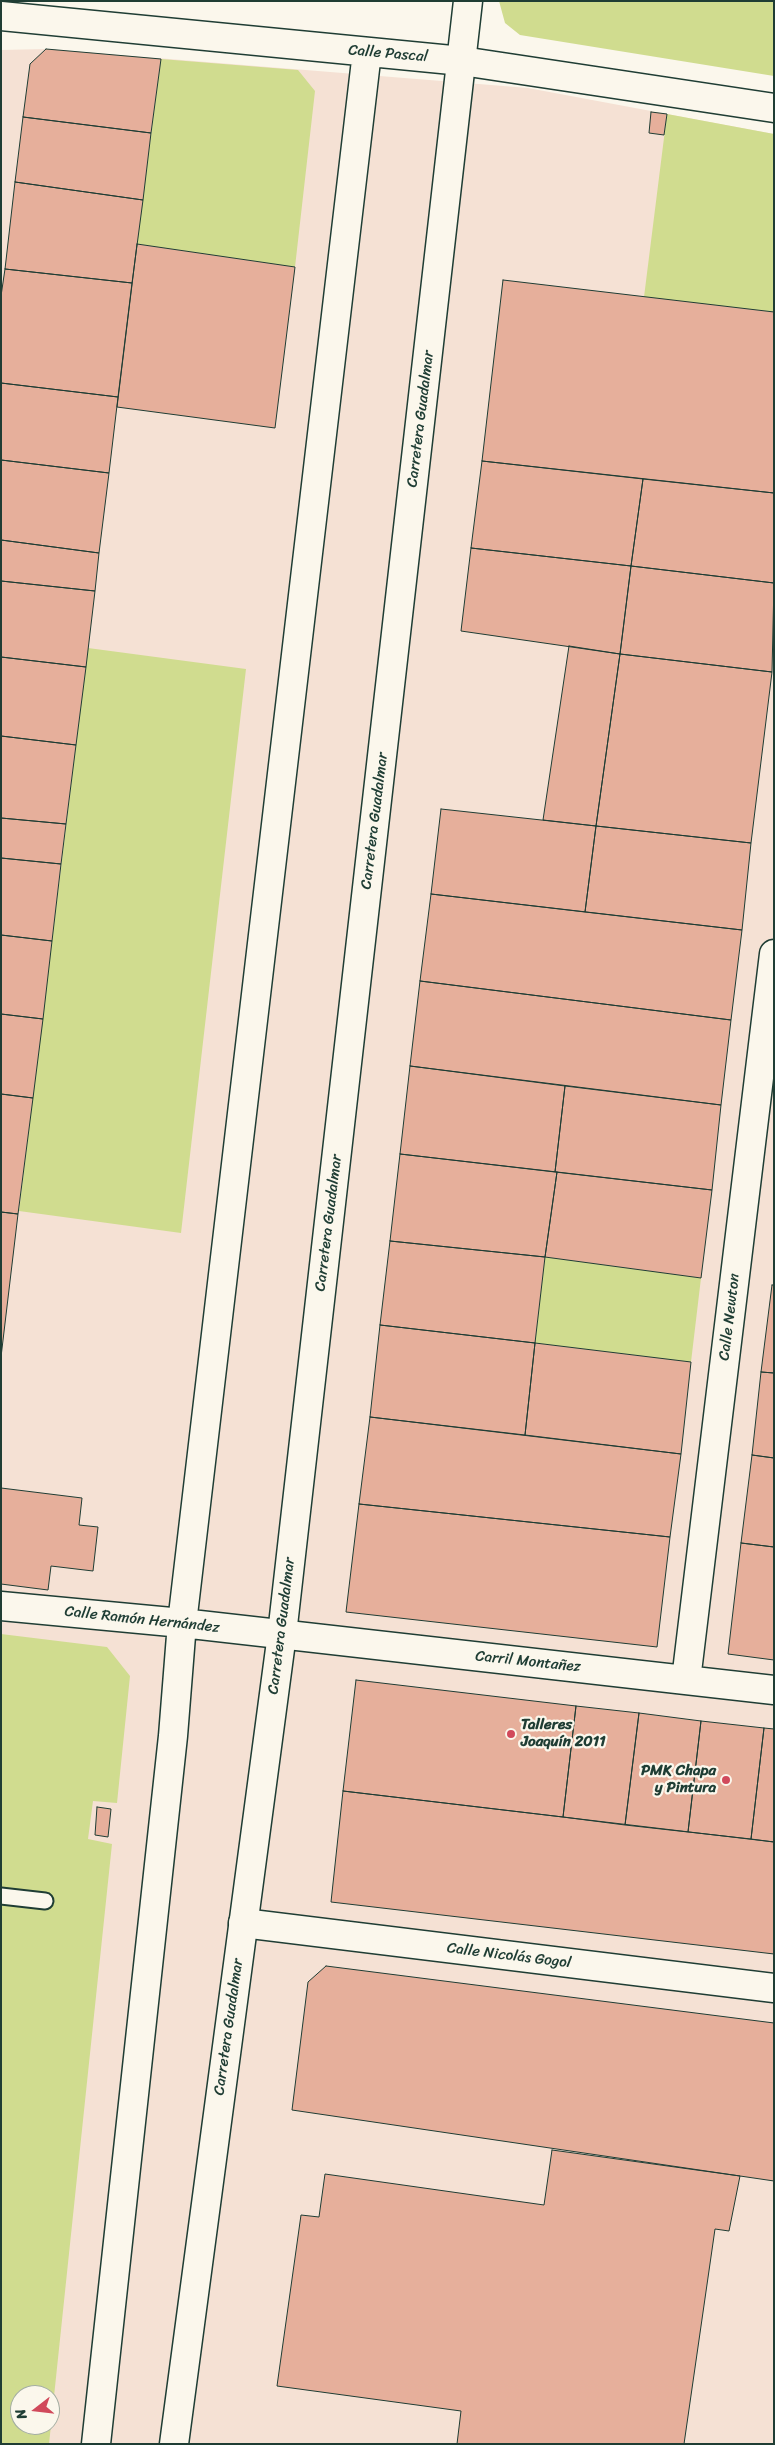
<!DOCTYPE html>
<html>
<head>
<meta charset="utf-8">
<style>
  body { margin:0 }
  #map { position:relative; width:775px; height:2445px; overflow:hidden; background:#fbf7ec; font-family:Sriracha,sans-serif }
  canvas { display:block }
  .frame { position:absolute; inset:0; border:2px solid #1f3d34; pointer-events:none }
  .north { position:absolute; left:10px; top:2385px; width:50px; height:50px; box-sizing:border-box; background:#fbf7ec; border:1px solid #a3ada2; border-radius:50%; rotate:254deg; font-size:14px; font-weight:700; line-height:20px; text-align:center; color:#1f3d34 }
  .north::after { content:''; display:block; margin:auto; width:18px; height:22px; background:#d1495b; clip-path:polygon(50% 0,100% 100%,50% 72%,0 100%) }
</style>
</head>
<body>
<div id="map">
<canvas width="775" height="2445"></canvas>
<div class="frame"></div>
<div class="north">N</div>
</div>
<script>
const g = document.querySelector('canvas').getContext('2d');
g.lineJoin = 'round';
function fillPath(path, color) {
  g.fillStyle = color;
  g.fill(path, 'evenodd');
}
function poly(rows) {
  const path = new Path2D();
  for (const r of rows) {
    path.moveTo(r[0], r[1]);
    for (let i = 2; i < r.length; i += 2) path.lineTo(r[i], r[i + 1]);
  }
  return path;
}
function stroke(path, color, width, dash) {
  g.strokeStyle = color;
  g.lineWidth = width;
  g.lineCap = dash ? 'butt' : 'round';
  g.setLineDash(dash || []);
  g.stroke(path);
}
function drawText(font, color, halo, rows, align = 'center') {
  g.font = font + ' Sriracha,sans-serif';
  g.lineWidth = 4.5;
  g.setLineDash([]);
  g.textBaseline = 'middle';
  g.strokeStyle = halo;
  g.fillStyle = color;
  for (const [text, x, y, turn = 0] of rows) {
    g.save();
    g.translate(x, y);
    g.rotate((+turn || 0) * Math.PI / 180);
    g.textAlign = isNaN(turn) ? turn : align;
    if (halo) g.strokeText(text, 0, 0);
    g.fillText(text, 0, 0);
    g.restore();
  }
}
fillPath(poly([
  [46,49,528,88,774,134,774,2444,1,2444,1,50],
  [20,2395,50,2395,50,2425,20,2425]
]), '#f5e1d4');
fillPath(poly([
  [499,1,774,1,774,76,520,35,505,23],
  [161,59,298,70,315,91,295,267,137,244],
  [667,114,774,134,774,312,644,297],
  [88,648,246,669,181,1233,19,1211],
  [545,1257,701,1278,691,1362,535,1343],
  [1,1634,107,1647,130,1676,117,1803,93,1801,88,1839,112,1844,49,2444,1,2444],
  [20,2395,50,2395,50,2425,20,2425]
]), '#d0dc8f');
const building = poly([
  [46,49,161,59,151,133,23,117,30,64,46,49],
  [651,112,667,114,664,135,649,133,651,112],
  [23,117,151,133,143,200,15,182,23,117],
  [15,182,143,200,132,283,5,269,15,182],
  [137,244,295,267,275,428,117,407,137,244],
  [5,269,132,283,118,397,1,383,1,296,5,269],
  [503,280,774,312,774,493,482,461,503,280],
  [1,383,118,397,109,473,1,460,1,383],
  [1,460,109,473,99,553,1,540,1,460],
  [482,461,643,479,631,566,471,548,482,461],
  [643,479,774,493,774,583,631,566,643,479],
  [1,540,99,553,95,591,1,581,1,540],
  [471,548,631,566,620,654,461,631,471,548],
  [631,566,774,583,772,672,620,654,631,566],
  [1,581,95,591,86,667,1,657,1,581],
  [569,646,620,654,596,826,543,820,569,646],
  [620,654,772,672,751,843,596,826,620,654],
  [1,657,86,667,76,745,1,736,1,657],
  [1,736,76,745,66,824,1,818,1,736],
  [441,809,596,826,585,912,431,894,441,809],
  [1,818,66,824,61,864,1,858,1,818],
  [596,826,751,843,742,930,585,912,596,826],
  [1,858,61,864,52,941,1,935,1,858],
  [431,894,742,930,731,1020,420,981,431,894],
  [1,935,52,941,43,1019,1,1014,1,935],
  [420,981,731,1020,721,1105,410,1066,420,981],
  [1,1014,43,1019,33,1098,1,1094,1,1014],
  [410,1066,565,1086,555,1172,400,1154,410,1066],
  [565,1086,721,1105,712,1190,555,1172,565,1086],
  [1,1094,33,1098,18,1214,1,1212,1,1094],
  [400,1154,557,1172,545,1257,390,1241,400,1154],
  [557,1172,712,1190,701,1278,545,1257,557,1172],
  [1,1212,18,1214,1,1357,1,1212],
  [390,1241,545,1257,535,1343,380,1325,390,1241],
  [772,1285,774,1285,774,1373,761,1372,772,1285],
  [380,1325,535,1343,525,1435,370,1417,380,1325],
  [535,1343,691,1362,681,1454,525,1435,535,1343],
  [761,1372,774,1373,774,1458,752,1455,761,1372],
  [370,1417,681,1454,670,1537,359,1504,370,1417],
  [752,1455,774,1458,774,1547,741,1543,752,1455],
  [1,1488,82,1498,79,1525,98,1527,93,1571,51,1566,48,1590,1,1584,1,1488],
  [359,1504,670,1537,657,1647,346,1612,359,1504],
  [741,1543,774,1547,774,1660,728,1654,741,1543],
  [356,1680,576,1706,563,1817,343,1791,356,1680],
  [576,1706,639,1713,625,1825,563,1817,576,1706],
  [639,1713,701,1721,688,1832,625,1825,639,1713],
  [701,1721,764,1728,751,1839,688,1832,701,1721],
  [764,1728,774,1729,774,1842,751,1839,764,1728],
  [343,1791,774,1842,774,1954,331,1902,343,1791],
  [97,1807,111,1809,108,1837,95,1835,97,1807],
  [326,1966,774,2023,774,2181,292,2110,308,1982,326,1966],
  [552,2150,740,2176,729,2231,715,2229,684,2444,457,2444,461,2411,277,2386,301,2215,319,2217,325,2174,544,2205,552,2150]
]);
fillPath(building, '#e6af9b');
stroke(building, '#1f3d34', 1);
const lane = poly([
  [1,1896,45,1901]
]);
const street = poly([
  [1,16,462,61,774,108],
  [1,1606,182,1623,774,1690],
  [686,1680,774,954],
  [243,1923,774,1988],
  [96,2444,173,1736,182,1623,367,52]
]);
const secondary = poly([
  [174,2444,282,1634,468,1]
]);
stroke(lane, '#1f3d34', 19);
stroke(street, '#1f3d34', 31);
stroke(secondary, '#1f3d34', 31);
stroke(lane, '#fbf7ec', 15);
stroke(street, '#fbf7ec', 28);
stroke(secondary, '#fbf7ec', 28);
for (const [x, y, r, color] of [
  [511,1734,5,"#d1495b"],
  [726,1780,5,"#d1495b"]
]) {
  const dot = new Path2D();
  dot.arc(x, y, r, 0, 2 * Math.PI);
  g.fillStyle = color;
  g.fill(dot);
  stroke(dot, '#fbf7ec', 2);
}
drawText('15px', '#1f3d34', '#fbf7ec', [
  ["Calle Pascal",388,54,5],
  ["Carretera Guadalmar",421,419,-83],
  ["Carretera Guadalmar",375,821,-83],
  ["Carretera Guadalmar",329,1223,-83],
  ["Calle Newton",730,1317,-83],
  ["Calle Ramón Hernández",142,1620,6],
  ["Carretera Guadalmar",282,1626,-83],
  ["Carril Montañez",528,1662,6],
  ["Calle Nicolás Gogol",509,1956,7],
  ["Carretera Guadalmar",229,2027,-82]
]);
drawText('bold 15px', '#1f3d34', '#fbf7ec', [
  ["Talleres",521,1725],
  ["Joaquín 2011",521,1742],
  ["PMK Chapa",716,1771,"right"],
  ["y Pintura",716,1788,"right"]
], 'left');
</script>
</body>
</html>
